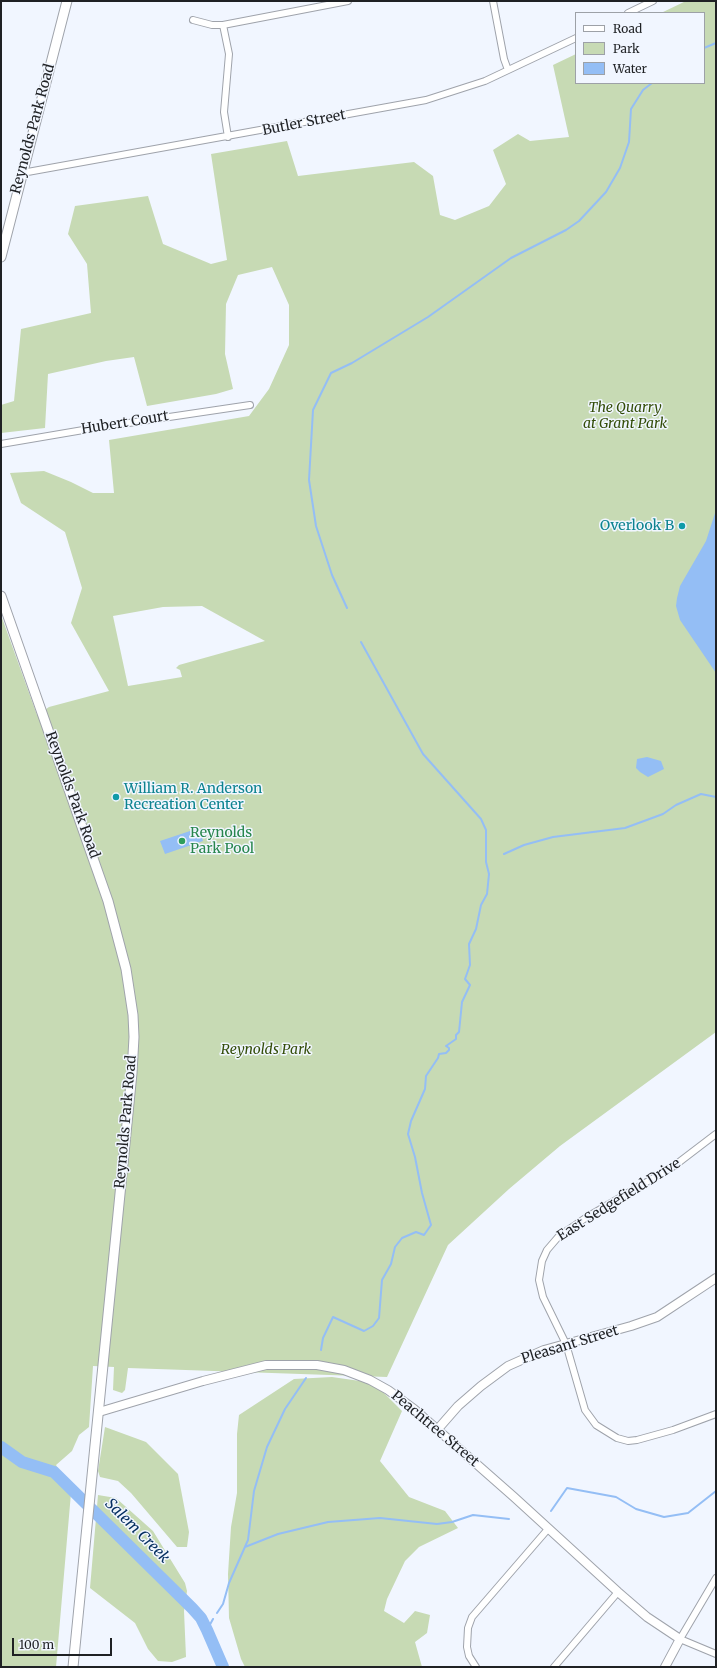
<!DOCTYPE html>
<html>
<head>
<meta charset="utf-8">
<style>
  body { margin:0 }
  #map { position:relative; width:717px; height:1668px; overflow:hidden; background:#f1f6ff; font-family:Merriweather,serif }
  canvas { display:block }
  .frame { position:absolute; inset:0; border:2px solid #1f2124; pointer-events:none }
  .legend { position:absolute; left:575px; top:12px; width:130px; height:72px; box-sizing:border-box; background:#f1f6ff; border:1px solid #9da1a7; margin:0; padding:5px 7px; list-style:none; font-size:12px; color:#1f2124 }
  .legend li { display:flex; align-items:center; gap:8px; height:20px }
  .legend b { width:20px; border:1px solid #9da1a7 }
  .scale { position:absolute; left:12px; top:1638px; width:100px; height:18px; box-sizing:border-box; border:2px solid #1f2124; border-top:0; padding-left:5px; font-size:12px; line-height:14px; white-space:nowrap; color:#1f2124; -webkit-text-stroke:3px #f1f6ff; paint-order:stroke }
</style>
</head>
<body>
<div id="map">
<canvas width="717" height="1668"></canvas>
<div class="frame"></div>
<ul class="legend">
<li><b style="height:5px;background:#fff"></b>Road</li>
<li><b style="height:11px;background:#c7dab4"></b>Park</li>
<li><b style="height:11px;background:#94bef5"></b>Water</li>
</ul>
<div class="scale">100 m</div>
</div>
<script>
const g = document.querySelector('canvas').getContext('2d');
g.lineJoin = 'round';
function fillPath(path, color) {
  g.fillStyle = color;
  g.fill(path, 'evenodd');
}
function poly(rows) {
  const path = new Path2D();
  for (const r of rows) {
    path.moveTo(r[0], r[1]);
    for (let i = 2; i < r.length; i += 2) path.lineTo(r[i], r[i + 1]);
  }
  return path;
}
function stroke(path, color, width, dash) {
  g.strokeStyle = color;
  g.lineWidth = width;
  g.lineCap = dash ? 'butt' : 'round';
  g.setLineDash(dash || []);
  g.stroke(path);
}
function drawText(font, color, halo, rows, align = 'center') {
  g.font = font + ' Merriweather,serif';
  g.lineWidth = 3;
  g.setLineDash([]);
  g.textBaseline = 'middle';
  g.strokeStyle = halo;
  g.fillStyle = color;
  for (const [text, x, y, turn = 0] of rows) {
    g.save();
    g.translate(x, y);
    g.rotate((+turn || 0) * Math.PI / 180);
    g.textAlign = isNaN(turn) ? turn : align;
    if (halo) g.strokeText(text, 0, 0);
    g.fillText(text, 0, 0);
    g.restore();
  }
}
fillPath(poly([
  [686,1,716,1,716,1032,560,1146,509,1189,448,1245,387,1377,128,1368,125,1390,122,1393,113,1390,114,1367,93,1366,89,1427,79,1435,72,1451,56,1465,71,1493,56,1667,1,1667,1,615,37,715,49,707,109,691,71,623,82,588,65,532,21,503,10,473,44,471,71,482,93,493,114,493,109,440,249,416,269,389,289,345,289,305,272,267,238,275,226,304,225,354,233,389,216,394,147,406,134,357,106,361,48,374,45,428,1,433,1,405,14,401,21,329,91,313,87,264,68,234,75,206,148,196,163,244,211,264,227,260,211,154,287,141,298,176,414,162,433,176,440,215,455,220,489,206,506,184,493,150,518,134,530,141,569,137,553,65,576,54,576,83,704,83,704,13,661,13],
  [202,606,265,641,179,665,176,668,180,670,182,677,128,686,113,616,163,607],
  [332,1377,374,1383,402,1411,380,1461,409,1497,445,1511,458,1528,419,1547,405,1561,387,1599,384,1611,404,1623,415,1611,430,1615,427,1633,415,1642,422,1667,245,1667,241,1659,229,1618,228,1574,231,1527,237,1493,237,1434,239,1415,294,1379],
  [105,1427,146,1442,178,1474,189,1532,187,1547,177,1547,131,1493,118,1481,100,1477,98,1471],
  [98,1495,116,1498,153,1531,185,1583,187,1591,184,1611,186,1657,172,1662,158,1661,148,1649,135,1623,90,1588]
]), '#c7dab4');
fillPath(poly([
  [716,510,716,673,680,620,676,606,677,598,680,586,706,541],
  [647,757,661,761,664,769,648,777,640,772,636,768,637,759],
  [199,828,203,841,165,854,160,841]
]), '#94bef5');
stroke(poly([
  [704,48,716,43],
  [347,608,332,575,316,526,309,480,313,410,331,373,352,363,428,317,511,258,566,230,579,221,606,192,620,168,629,142,631,109,643,90,652,83],
  [504,854,524,845,553,837,625,828,663,814,676,805,701,794,716,797],
  [321,1350,323,1338,333,1317,364,1331,373,1326,379,1318,382,1280,391,1264,395,1247,402,1238,416,1232,424,1235,431,1225,422,1193,415,1157,408,1134,411,1121,425,1089,426,1076,438,1058,439,1054,446,1053,449,1050,449,1048,446,1046,456,1039,456,1035,459,1032,462,1002,470,985,465,979,470,965,469,944,476,929,481,905,487,894,489,874,486,862,486,830,481,819,423,754,361,642],
  [551,1511,567,1488,616,1497,636,1509,664,1517,688,1513,716,1491],
  [245,1547,278,1534,328,1522,380,1518,437,1524,452,1522,473,1515,509,1519],
  [217,1613,223,1604,229,1583,248,1540,254,1491,267,1447,285,1409,306,1378],
  [207,1630,213,1619]
]), '#94bef5', 2);
stroke(poly([
  [1,1447,22,1462,54,1472,192,1608,201,1618,207,1630,223,1667]
]), '#94bef5', 12);
const minor = poly([
  [493,1,504,59,508,70],
  [628,13,653,1],
  [193,20,212,25,223,25,348,1],
  [223,25,229,54,224,112,228,137],
  [22,173,426,100,485,81,576,38],
  [1,444,95,428,250,405],
  [716,1134,674,1166,587,1217,559,1236,547,1250,542,1261,539,1280,543,1297,566,1344,585,1410,596,1425,617,1438,628,1441,637,1440,673,1430,716,1414],
  [716,1578,680,1639,716,1654],
  [476,1667,469,1656,467,1647,468,1628,472,1617,548,1529],
  [554,1667,618,1592]
]);
const tertiary = poly([
  [99,1412,203,1381,266,1365,317,1365,344,1370,370,1380,388,1390,414,1409,514,1497,618,1592,647,1617,680,1639,665,1667],
  [437,1430,458,1406,481,1386,508,1366,544,1350,631,1326,657,1317,716,1278]
]);
const secondary = poly([
  [1,257,67,1],
  [1,596,108,901,126,969,133,1015,134,1037,132,1073,73,1667]
]);
stroke(minor, '#9fa3ab', 8);
stroke(tertiary, '#9fa3ab', 10);
stroke(secondary, '#9fa3ab', 11);
stroke(minor, '#fff', 6);
stroke(tertiary, '#fff', 8);
stroke(secondary, '#fff', 9);
for (const [x, y, r, color] of [
  [682,526,4,"#0f9aa8"],
  [116,797,4,"#0f9aa8"],
  [182,841,4,"#2e9e5b"]
]) {
  const dot = new Path2D();
  dot.arc(x, y, r, 0, 2 * Math.PI);
  g.fillStyle = color;
  g.fill(dot);
  stroke(dot, '#f1f6ff', 1.5);
}
drawText('14px', '#1f2124', '#f1f6ff', [
  ["Butler Street",304,123,-11],
  ["Reynolds Park Road",33,129,-75],
  ["Hubert Court",125,423,-9],
  ["Reynolds Park Road",72,795,70],
  ["Reynolds Park Road",126,1122,-85],
  ["East Sedgefield Drive",619,1200,-32],
  ["Pleasant Street",570,1345,-17],
  ["Peachtree Street",435,1429,40]
]);
drawText('italic 14px', '#334d08', '#f1f6ff', [
  ["The Quarry",625,408],
  ["at Grant Park",625,424],
  ["Reynolds Park",266,1050]
]);
drawText('14px', '#0d838f', '#f1f6ff', [
  ["Overlook B",674,526],
  ["William R. Anderson",124,789,"left"],
  ["Recreation Center",124,805,"left"]
], 'right');
drawText('14px', '#27864d', '#f1f6ff', [
  ["Reynolds",190,833],
  ["Park Pool",190,849]
], 'left');
drawText('italic 15px', '#063061', '#f1f6ff', [
  ["Salem Creek",137,1531,45]
]);
</script>
</body>
</html>
